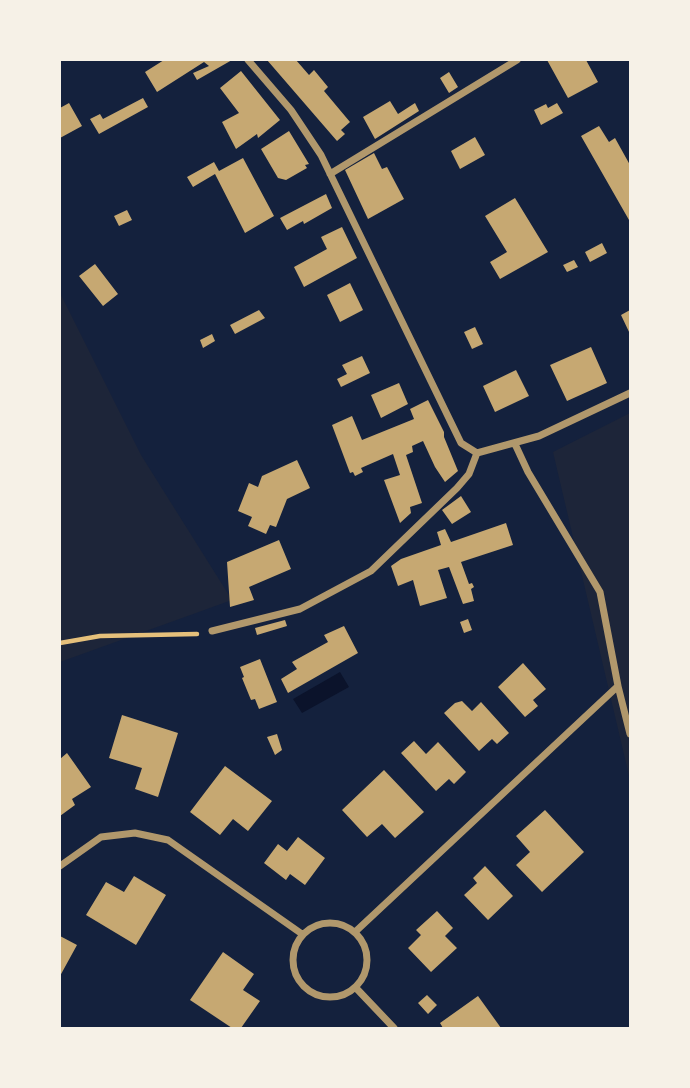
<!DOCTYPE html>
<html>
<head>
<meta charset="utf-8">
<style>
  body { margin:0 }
  #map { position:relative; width:690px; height:1088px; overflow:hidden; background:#14213d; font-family:Quicksand,sans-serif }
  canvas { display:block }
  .frame { position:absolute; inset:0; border:61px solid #f6f1e7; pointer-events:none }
</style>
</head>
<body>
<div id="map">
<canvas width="690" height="1088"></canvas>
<div class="frame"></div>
</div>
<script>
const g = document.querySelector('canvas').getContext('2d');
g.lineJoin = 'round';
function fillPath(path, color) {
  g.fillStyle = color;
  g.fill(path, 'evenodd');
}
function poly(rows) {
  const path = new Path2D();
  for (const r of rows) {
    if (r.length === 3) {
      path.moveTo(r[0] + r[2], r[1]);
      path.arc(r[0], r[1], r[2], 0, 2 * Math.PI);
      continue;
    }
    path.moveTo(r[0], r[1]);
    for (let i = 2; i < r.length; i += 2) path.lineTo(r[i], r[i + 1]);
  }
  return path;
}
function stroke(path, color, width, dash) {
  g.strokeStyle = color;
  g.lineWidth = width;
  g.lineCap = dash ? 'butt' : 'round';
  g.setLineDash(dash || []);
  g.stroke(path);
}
fillPath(poly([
  [60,293,141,455,232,600,60,662],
  [630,413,630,780,553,452]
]), '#1d2539');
fillPath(poly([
  [340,672,349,687,302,713,293,699]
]), '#0b132b');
fillPath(poly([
  [164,60,232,60,197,80,193,73,209,66,204,62,157,92,145,72],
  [267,60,296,60,309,75,314,70,328,87,324,91,350,122,341,130,345,134,337,141],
  [547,60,586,60,598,82,568,98],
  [241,71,280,120,258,138,257,134,236,149,222,122,239,113,220,88],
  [449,72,458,87,449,93,440,78],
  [143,98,148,107,99,134,90,119,100,114,103,119],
  [390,101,398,114,415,103,419,111,375,139,363,117],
  [69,103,82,126,60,138,60,108],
  [557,103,563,113,541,125,534,110,546,104,548,108],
  [599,126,609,142,615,138,630,165,630,219,629,220,581,136],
  [289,131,309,164,305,165,307,168,286,180,278,178,261,149],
  [475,137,485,155,460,169,451,151],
  [374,153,382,169,387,167,404,199,368,219,345,170],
  [243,158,274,216,245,233,215,174,193,187,187,177,214,162,219,171],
  [326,194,332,208,304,224,303,221,287,230,280,218],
  [515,198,548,252,500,279,490,262,507,252,485,216],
  [127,210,132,220,119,226,114,216],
  [342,227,357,258,304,287,294,267,327,249,321,237],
  [602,243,607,253,590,262,585,252],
  [574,260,578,267,567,272,563,265],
  [95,264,118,294,103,306,79,276],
  [350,283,363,310,340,322,327,295],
  [259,310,265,318,235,334,230,325],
  [630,310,630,334,621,315],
  [475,327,483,344,472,349,464,332],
  [212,334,215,341,203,348,200,340],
  [591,347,607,383,567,401,550,365],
  [362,356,370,373,341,387,337,379,347,374,342,365],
  [516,370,529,396,495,412,483,386],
  [399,383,408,404,381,418,371,395],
  [428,400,444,432,444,437,458,471,445,482,435,467,423,441,412,446,413,452,406,455,422,503,410,507,411,513,400,523,384,480,400,475,393,454,361,468,363,472,355,476,353,472,350,473,332,425,352,416,362,440,414,419,410,409],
  [297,460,310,488,287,499,276,527,270,525,266,534,248,526,252,517,238,511,249,483,258,487,262,476],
  [461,496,471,512,452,524,442,510],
  [506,523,513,545,461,562,469,584,472,583,474,587,471,589,474,601,463,604,449,567,438,570,447,598,420,606,413,580,398,586,391,566,401,559,441,545,437,532,445,529,451,542],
  [279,540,291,569,249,587,254,600,230,607,227,562],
  [468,619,472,630,464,633,460,622],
  [285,620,287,626,257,635,255,628],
  [344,626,358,653,288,693,281,679,297,669,292,662,328,642,324,635],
  [260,659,277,702,259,709,255,699,251,700,242,678,244,677,240,667],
  [523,663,546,689,533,700,538,706,525,717,498,687],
  [462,701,472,711,481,702,509,733,497,744,492,739,479,751,444,713,455,703],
  [122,715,178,733,158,797,135,789,142,768,109,758],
  [277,734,282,750,275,755,267,737],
  [414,741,426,754,438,742,466,772,454,784,449,779,436,791,401,753],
  [67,753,91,787,72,799,75,805,60,816,60,759],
  [225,766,272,801,248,831,233,819,220,835,190,812],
  [384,770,424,812,395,838,382,824,367,837,342,810],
  [545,810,584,852,542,892,516,865,530,852,516,836],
  [298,837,325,858,305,885,290,874,286,880,264,863,278,844,287,851],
  [485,866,513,896,488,920,464,895,477,883,473,878],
  [134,876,166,895,136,945,86,915,106,882,124,892],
  [437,911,453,928,445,936,457,948,431,972,408,948,421,935,416,930],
  [60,936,77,945,60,976],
  [223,952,254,974,243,990,260,1001,241,1028,232,1028,190,1000],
  [427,995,437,1005,428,1014,418,1003],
  [478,996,501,1028,443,1028,440,1023]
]), '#c6a872');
stroke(poly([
  [60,643,100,636,197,634]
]), '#e5c07b', 4.5);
stroke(poly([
  [248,60,291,110,321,155,461,443,477,453],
  [330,174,517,60],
  [477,453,539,436,630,393],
  [212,631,300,609,371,571,457,488,469,474,477,453],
  [618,686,630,734],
  [60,866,101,837,135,833,168,840,302,934],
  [330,960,37],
  [355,932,618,686,600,592,528,472,515,444],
  [356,988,394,1028]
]), '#b1986c', 7);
</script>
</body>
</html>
